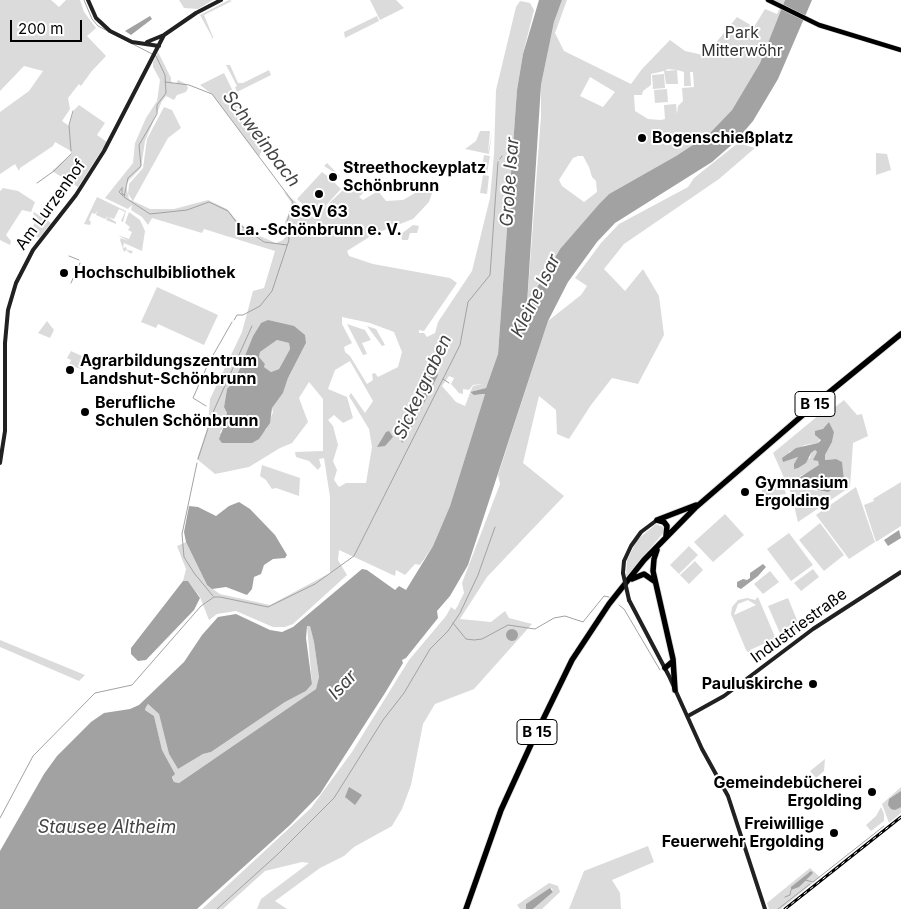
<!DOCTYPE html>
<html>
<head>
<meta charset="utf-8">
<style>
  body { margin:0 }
  #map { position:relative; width:901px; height:909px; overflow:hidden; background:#fff; font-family:Inter,sans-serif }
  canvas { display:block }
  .scale { position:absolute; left:10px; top:20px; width:72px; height:22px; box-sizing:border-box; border:2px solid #000; border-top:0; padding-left:6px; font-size:15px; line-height:18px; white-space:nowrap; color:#000; -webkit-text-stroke:4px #fff; paint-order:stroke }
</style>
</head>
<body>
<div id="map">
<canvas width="901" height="909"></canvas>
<div class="scale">200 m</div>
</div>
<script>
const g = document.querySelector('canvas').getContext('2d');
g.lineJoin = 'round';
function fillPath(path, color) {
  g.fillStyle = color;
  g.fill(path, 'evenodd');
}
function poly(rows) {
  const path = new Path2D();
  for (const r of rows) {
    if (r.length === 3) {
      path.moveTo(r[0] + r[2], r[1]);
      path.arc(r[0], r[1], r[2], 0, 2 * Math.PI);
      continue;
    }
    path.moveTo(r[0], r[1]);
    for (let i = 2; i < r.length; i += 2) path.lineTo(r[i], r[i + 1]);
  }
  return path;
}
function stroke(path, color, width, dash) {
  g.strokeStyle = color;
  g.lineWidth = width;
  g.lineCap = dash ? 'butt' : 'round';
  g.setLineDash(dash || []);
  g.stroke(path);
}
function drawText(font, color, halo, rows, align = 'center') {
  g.font = font + ' Inter,sans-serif';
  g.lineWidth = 4;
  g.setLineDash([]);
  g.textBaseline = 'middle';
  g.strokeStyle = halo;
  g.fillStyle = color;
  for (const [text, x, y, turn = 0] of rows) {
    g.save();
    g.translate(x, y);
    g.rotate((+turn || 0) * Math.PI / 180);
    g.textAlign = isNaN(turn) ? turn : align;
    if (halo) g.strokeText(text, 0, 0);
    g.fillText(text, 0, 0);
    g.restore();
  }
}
fillPath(poly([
  [0,0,51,0,59,7,66,0,80,0,84,12,96,28,87,36,106,56,91,72,81,86,79,84,68,98,70,109,62,121,69,126,74,110,79,105,105,123,97,135,107,142,78,187,52,171,71,154,71,151,55,142,53,146,20,168,19,171,15,164,0,174,0,112,29,91,43,71,24,66,0,91],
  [179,0,213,0,198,9,184,8],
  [229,0,232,1,204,15,213,37,215,36,211,39,212,37,200,15],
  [370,0,396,0,404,8,380,20],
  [562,0,567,0,555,33,564,51,631,84,642,69,670,40,685,51,712,57,719,51,714,45,737,17,754,27,765,9,777,14,781,6,771,0,785,0,760,63,732,110,708,135,676,156,609,194,600,203,560,249,546,270,527,305,541,116,541,85,554,22],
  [668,69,677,70,684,72,684,86,691,86,690,72,693,72,694,87,682,88,683,101,678,106,677,114,676,104,664,105,665,119,661,120,648,119,635,111,634,95,642,95,643,91,651,85,651,74,664,71,666,84,678,84,677,70,665,71],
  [590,77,615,92,603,107,580,96],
  [578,156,583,156,589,167,592,177,596,181,597,192,584,202,562,186,559,180,573,158],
  [520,1,530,3,534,10,523,54,517,90,498,354,486,388,470,392,473,386,482,384,473,385,469,390,463,389,463,394,459,393,451,384,454,378,449,376,442,386,456,402,465,406,470,393,479,395,485,394,450,506,433,546,420,565,415,564,405,575,396,570,395,576,339,550,338,560,347,575,293,624,285,627,273,627,236,611,217,614,209,620,200,597,188,581,183,581,186,569,177,546,186,542,207,585,220,594,270,605,330,573,330,497,324,458,319,459,321,466,318,470,309,461,296,457,295,452,323,451,323,399,309,382,299,398,308,422,292,443,280,448,249,467,215,474,197,459,208,426,210,399,242,332,253,291,264,288,275,251,204,229,202,233,152,218,148,225,142,217,131,210,132,205,128,209,105,198,133,163,135,143,146,118,157,101,160,80,153,67,153,62,158,52,171,78,171,82,176,84,178,80,186,84,188,88,186,92,177,95,174,100,166,96,162,101,145,141,141,168,129,180,126,185,129,199,150,209,174,209,208,200,227,209,238,222,255,234,276,243,283,240,287,235,285,222,291,208,291,202,283,191,314,218,316,216,297,199,322,172,330,178,328,176,332,171,324,166,327,163,340,176,334,182,341,189,320,212,343,190,345,192,356,182,365,191,359,197,363,200,378,191,386,201,403,200,436,181,429,202,413,219,374,234,347,251,349,256,373,264,450,278,457,283,424,331,419,330,419,333,424,333,427,337,435,333,438,322,472,271,490,198,494,154,496,90,516,7],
  [342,317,370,323,394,332,402,352,398,367,378,377,375,373,372,374,373,380,367,384,350,356,345,352,344,347,352,343,342,324],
  [261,323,306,343,288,378,283,393,272,408,273,412,266,430,220,433,225,423,227,413,224,407,227,389,235,380,253,336],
  [350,361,373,401,365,413,351,393,349,396,369,429,372,447,366,483,346,483,339,487,334,480,337,470,333,461,338,445,333,426,328,420,334,415,343,423,353,418,347,397,328,389,335,370],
  [377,16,379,21,345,38,344,32],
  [226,65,230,65,238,83,243,83,269,70,271,75,237,92,235,87,237,86],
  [224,73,262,150,259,157,212,94,200,85],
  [664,74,665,88,653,89,652,75],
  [667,89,668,102,655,103,654,90],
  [164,107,172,110,181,128,168,138,133,201,128,194,129,184,143,168,147,139],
  [480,131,490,131,488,153,492,132,489,154,465,149,476,141],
  [738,143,755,148,719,179,624,244,604,269,625,291,643,269,659,296,664,335,638,384,612,378,591,405,569,439,557,434,556,410,539,396,523,463,564,496,487,577,460,619,491,622,505,611,509,618,532,624,474,689,435,704,423,724,411,785,402,809,392,826,354,847,344,856,320,868,275,901,287,909,257,909,261,899,309,863,302,862,265,871,223,909,202,909,311,808,352,752,409,660,446,616,451,607,455,610,457,607,464,593,462,583,500,484,498,475,548,321,581,295,587,286,575,278,601,243,619,224,688,187,694,178],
  [876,153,887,154,891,170,876,175],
  [484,155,490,156,487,174,481,173],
  [483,175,489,176,487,194,480,193],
  [3,188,18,191,35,202,31,212,22,210,6,235,11,241,10,245,0,240,0,191],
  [97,197,126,211,123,222,121,221,125,212,119,209,114,219,108,217,116,222,116,224,106,220,108,216,105,219,96,215,97,211,95,214,92,213,89,220,91,222,90,225,84,224],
  [34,212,51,223,39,238,29,232,38,218,33,214],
  [129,212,140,220,145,231,142,251,124,243,123,248,126,247,127,250,133,251,131,254,126,250,124,252,120,240,121,238,128,241,118,235,129,239,132,232,128,230,130,227,125,223],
  [413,225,419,226,417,233,410,233,408,240,402,240,401,234],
  [157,287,218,315,204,345,158,324,156,328,141,322],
  [47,321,54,330,50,338,38,333],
  [347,324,365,330,371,340,362,343,367,354,363,355],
  [367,326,376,329,385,345,382,346],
  [277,340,289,343,290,349,279,369,271,372,264,367,265,364,259,357,260,352],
  [71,351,86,358,81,369,69,365,71,360,67,358],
  [844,400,857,415,862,414,868,436,853,443,850,487,798,522,791,493,773,453,831,405,834,408],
  [829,422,834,432,832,442,825,455,825,460,836,459,828,492,805,489,800,476,818,468,820,465,815,456,817,452,815,450,811,453,810,458,794,464,799,457,786,460,789,452,805,445,818,443],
  [262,465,300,478,299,496,276,488,272,489,266,480,260,476],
  [901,482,901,526,876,542,864,505,874,501,873,499],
  [783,485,786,494,762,497,762,490,769,486],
  [856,487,875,542,849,559,816,515],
  [725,514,744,535,713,562,694,542],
  [820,523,844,555,824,571,799,540],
  [656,524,663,527,664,532,626,577,627,560,637,540],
  [789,533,813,565,791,581,767,549],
  [689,546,698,555,679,574,670,565],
  [695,561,703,570,689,584,680,575],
  [813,569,819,577,801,591,794,583],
  [770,571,779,582,763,594,754,584],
  [758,597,778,644,767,654,761,657,751,655,746,650,731,614,732,607,738,600,747,598,755,600],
  [748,600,756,605,734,615,738,604],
  [772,640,771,647,764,654,756,654,750,650],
  [788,598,801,630,782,638,768,606],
  [307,626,310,626,314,642,319,677,316,689,179,783,174,782,171,767,162,750,154,716,145,710,146,707,148,704,159,714,169,754,178,769,203,754,211,752,285,702,306,691,312,684],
  [0,640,85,675,79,681,0,647],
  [825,759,824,771,816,778,810,771],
  [901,787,901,813,889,823,882,804],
  [881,807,884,814,884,821,871,831,866,825,876,816],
  [648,846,654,862,612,880,620,893,621,909,569,909,584,871],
  [810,868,820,877,781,909,769,909,767,903],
  [549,883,558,886,560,892,542,909,533,909,553,892,552,888,526,904,526,909,520,909,517,905]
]), '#dbdbdb');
fillPath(poly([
  [539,0,562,0,554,22,541,85,527,304,560,249,600,203,609,194,676,156,708,135,732,110,760,63,785,0,812,0,778,79,753,121,736,141,712,162,615,223,597,242,568,282,548,321,468,565,450,596,437,611,438,618,406,658,402,660,403,663,385,693,320,794,290,825,197,909,0,909,0,851,44,774,57,756,91,722,104,713,130,709,139,705,184,662,202,635,218,617,236,614,270,630,282,632,293,627,362,569,367,570,395,590,399,586,406,590,433,546,450,506,485,394,474,395,470,392,486,388,498,354,517,90,523,54],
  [307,626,310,626,314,642,319,677,316,689,179,783,174,782,172,777,175,774,162,750,154,716,145,710,146,707,148,704,159,714,169,754,178,769,203,754,211,752,285,702,306,691,312,684,306,638],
  [150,16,152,19,131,35,125,31],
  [268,320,294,326,305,335,306,343,288,378,283,393,272,408,270,423,259,439,252,443,222,443,219,439,225,423,227,413,224,407,227,389,235,380,253,336,261,323],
  [277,340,289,343,290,349,279,369,271,372,264,367,265,364,259,357,260,352],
  [436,372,438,375,420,411,416,408,420,402,420,395,416,390,430,373],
  [415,411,418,416,402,443,400,437,401,430,412,412],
  [829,422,834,432,832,442,825,455,825,460,836,459,842,462,844,481,828,492,795,486,794,481,819,465,818,461,813,460,817,452,815,450,811,453,806,463,798,468,794,469,794,464,798,457,783,462,782,458,796,448,818,443,821,440,815,435,815,431,823,429],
  [389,431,393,437,385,446,377,447,386,432],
  [239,502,250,509,275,535,287,555,285,558,273,559,264,565,261,574,254,577,252,589,247,595,226,587,212,589,207,585,186,542,184,532,189,506,198,507,216,516,229,506],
  [899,530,901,538,888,546,884,540],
  [763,564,766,567,758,576,741,589,737,587,737,582,743,579,747,580,750,578,750,573],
  [183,581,188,581,200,598,194,610,146,660,138,661,131,654,131,648],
  [512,635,6],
  [349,787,362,795,355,805,345,797],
  [901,791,901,807,895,810,891,809,888,805,889,799],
  [811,871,813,873,799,887,791,890,791,887],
  [550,888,553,892,533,909,526,909,526,904]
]), '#a2a2a2');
stroke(poly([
  [84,0,92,19,98,26,156,56,165,75,166,93,157,105,157,114,139,145,141,166,128,178,124,197,150,214,187,210,209,202,228,211,237,223,264,242,287,245],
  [165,82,189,85,212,94,293,202,287,222,289,240,272,291,260,306,243,315,237,315,234,320],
  [71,151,69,125,73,111],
  [500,159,502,156],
  [37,183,54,171,71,154],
  [122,188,119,192,123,196],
  [122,188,122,194,125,195],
  [69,256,79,260],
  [71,283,80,263],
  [443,379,449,383],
  [206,406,193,398,208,364,232,322],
  [198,459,214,410,252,326],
  [197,463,182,534,184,557,194,573,213,596],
  [619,605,624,609,660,670],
  [453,623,466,639,474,640,482,639,508,625,535,629,554,618,565,616,583,622,604,596,609,597],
  [0,818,33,756,95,693,132,685,201,606,214,597,220,597,268,607,315,584,354,556,460,345,468,302,490,275,498,162],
  [805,880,813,882,884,826],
  [785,897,790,895,791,890],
  [217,909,278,854,334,798,383,720,404,693,430,649,448,631,460,613,478,575,495,527],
  [778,909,810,884]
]), '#a2a2a2', 1);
const primary = poly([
  [768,0,819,25,901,50]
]);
const highway = poly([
  [657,520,696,505],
  [657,520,664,522,667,526,666,536],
  [657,550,654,559,653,571,673,659,675,690],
  [632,579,644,574,654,581],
  [665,668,673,661],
  [466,909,501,810,533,740,572,660,609,604,644,560,695,508,826,395,901,334]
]);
stroke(primary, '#dbdbdb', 5.5);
stroke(highway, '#dbdbdb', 7);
stroke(poly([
  [88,0,96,18,110,31,132,42,159,46],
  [147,42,164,35,196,13,221,0],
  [0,463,5,431,5,343,8,310,16,283,33,250,76,195,104,151,164,35],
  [623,573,624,561,631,546,641,532,657,520],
  [629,600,669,676,702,749,728,796,765,909],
  [688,716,724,696,813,629,901,572]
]), '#212121', 4);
stroke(primary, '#000', 4.5);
stroke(highway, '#000', 5.5);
const rail = poly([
  [785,909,901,817]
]);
stroke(rail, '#000', 3);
stroke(rail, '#fff', 1, [4]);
stroke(poly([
  [623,573,629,600]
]), '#212121', 4);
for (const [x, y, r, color] of [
  [642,138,5,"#000"],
  [333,177,5,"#000"],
  [319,194,5,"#000"],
  [64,273,5,"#000"],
  [70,370,5,"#000"],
  [85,412,5,"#000"],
  [745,492,5,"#000"],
  [813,684,5,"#000"],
  [872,792,5,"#000"],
  [834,833,5,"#000"]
]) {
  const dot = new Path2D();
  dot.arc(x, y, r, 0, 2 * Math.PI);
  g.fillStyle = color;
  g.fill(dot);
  stroke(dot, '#fff', 2);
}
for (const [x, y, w] of [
  [815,404,40],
  [537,732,40]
]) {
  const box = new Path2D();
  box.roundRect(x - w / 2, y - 12.5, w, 25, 4);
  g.fillStyle = '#fff';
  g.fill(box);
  stroke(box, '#000', 1);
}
drawText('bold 15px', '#000', null, [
  ["B 15",815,404],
  ["B 15",537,732]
]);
drawText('16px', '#323232', '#fff', [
  ["Park",742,33],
  ["Mitterwöhr",742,51]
]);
drawText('bold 16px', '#000', '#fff', [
  ["Bogenschießplatz",652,138],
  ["Streethockeyplatz",343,168],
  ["Schönbrunn",343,186],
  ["SSV 63",319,212,"center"],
  ["La.-Schönbrunn e. V.",319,230,"center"],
  ["Hochschulbibliothek",74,273],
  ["Agrarbildungszentrum",80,361],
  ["Landshut-Schönbrunn",80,379],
  ["Berufliche",95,403],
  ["Schulen Schönbrunn",95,421],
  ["Gymnasium",755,483],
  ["Ergolding",755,501],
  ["Pauluskirche",803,684,"right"],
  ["Gemeindebücherei",862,783,"right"],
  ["Ergolding",862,801,"right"],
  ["Freiwillige",824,824,"right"],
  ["Feuerwehr Ergolding",824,842,"right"]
], 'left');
drawText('16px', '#000', '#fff', [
  ["Am Lurzenhof",51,205,-54],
  ["Industriestraße",799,626,-36]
]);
drawText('italic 18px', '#434343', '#fff', [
  ["Schweinbach",261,139,53],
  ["Große Isar",510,182,-86],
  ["Kleine Isar",536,296,-64],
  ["Sickergraben",423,387,-65],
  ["Isar",343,685,-47],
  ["Stausee Altheim",107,828]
]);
</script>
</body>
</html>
